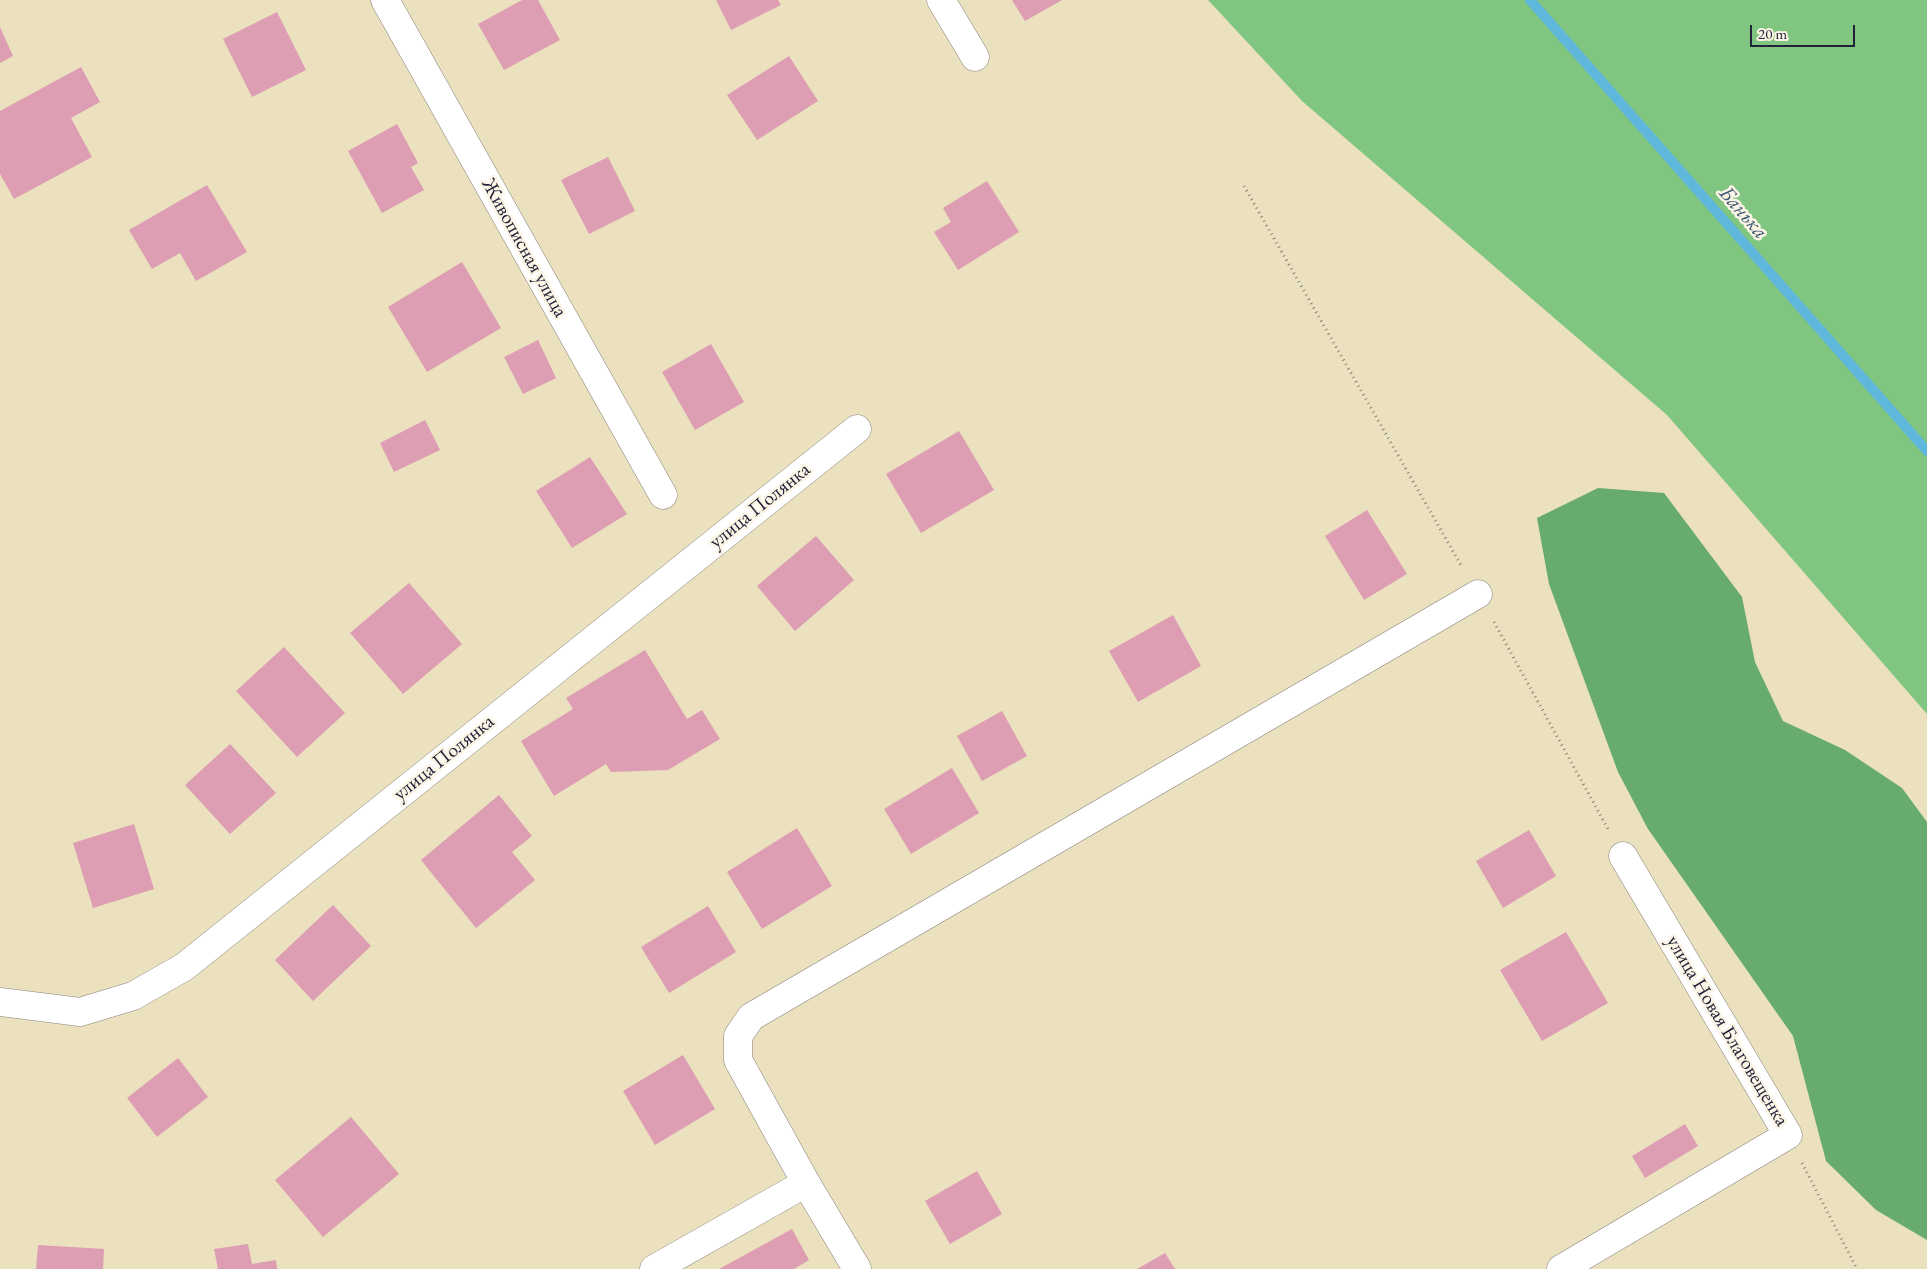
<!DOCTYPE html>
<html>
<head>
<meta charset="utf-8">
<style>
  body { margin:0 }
  #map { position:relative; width:1927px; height:1269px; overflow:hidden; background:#ebe1be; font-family:"EB Garamond",serif }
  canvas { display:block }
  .scale { position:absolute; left:1750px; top:25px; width:105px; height:22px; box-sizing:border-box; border:2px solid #22223b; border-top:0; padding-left:6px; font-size:15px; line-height:18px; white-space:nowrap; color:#22223b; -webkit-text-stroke:4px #fcf5e5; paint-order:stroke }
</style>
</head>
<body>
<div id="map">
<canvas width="1927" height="1269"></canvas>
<div class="scale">20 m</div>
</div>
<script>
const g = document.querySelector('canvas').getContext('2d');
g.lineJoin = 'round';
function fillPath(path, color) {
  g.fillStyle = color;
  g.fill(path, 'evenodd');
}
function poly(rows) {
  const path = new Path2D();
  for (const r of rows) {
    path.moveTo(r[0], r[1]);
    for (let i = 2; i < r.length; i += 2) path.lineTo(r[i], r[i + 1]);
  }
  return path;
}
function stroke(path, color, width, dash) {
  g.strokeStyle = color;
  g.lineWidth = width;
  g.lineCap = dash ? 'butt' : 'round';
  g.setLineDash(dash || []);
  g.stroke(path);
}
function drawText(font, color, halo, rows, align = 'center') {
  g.font = font + ' "EB Garamond",serif';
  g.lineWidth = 5;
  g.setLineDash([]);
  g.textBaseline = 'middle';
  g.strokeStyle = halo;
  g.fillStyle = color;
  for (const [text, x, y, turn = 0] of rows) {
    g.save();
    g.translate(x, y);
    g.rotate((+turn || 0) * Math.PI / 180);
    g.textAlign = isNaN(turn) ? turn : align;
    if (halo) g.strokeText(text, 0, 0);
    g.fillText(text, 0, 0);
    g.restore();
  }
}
fillPath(poly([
  [1208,0,1927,0,1927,714,1667,415,1302,101]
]), '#80c681');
fillPath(poly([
  [1598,488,1664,493,1742,597,1755,662,1783,721,1845,750,1902,788,1927,822,1927,1240,1876,1210,1826,1161,1793,1036,1648,829,1618,772,1549,584,1537,518]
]), '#68ab6f');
stroke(poly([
  [1530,0,1927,451]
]), '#60b7dc', 10);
fillPath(poly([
  [522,0,538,0,560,40,504,70,478,24],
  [716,0,778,0,781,5,731,30],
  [1012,0,1062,0,1025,21],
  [277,12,306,70,252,97,223,39],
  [0,27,13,56,0,63],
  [789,56,818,101,757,140,727,95],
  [81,67,100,102,71,118,92,157,14,199,0,174,0,111],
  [397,124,418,163,411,167,424,190,382,213,348,151],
  [608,157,635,211,589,234,561,180],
  [987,181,1019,232,958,270,934,232,951,222,943,208],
  [207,185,247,252,196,281,180,253,152,269,129,230],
  [462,262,501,328,427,372,388,307],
  [538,340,556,378,523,394,504,357],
  [711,344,744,402,695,430,662,372],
  [425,420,440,450,394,472,380,443],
  [959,431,994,490,921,533,886,474],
  [590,457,627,514,572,548,536,491],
  [1367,510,1407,574,1364,600,1325,536],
  [816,536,854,580,795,631,757,586],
  [409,583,462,644,403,694,350,633],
  [1173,615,1201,666,1138,702,1109,651],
  [284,647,345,713,297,757,236,691],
  [645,650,687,719,702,710,720,739,668,770,611,772,606,764,554,796,521,741,573,709,566,698],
  [1002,711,1027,756,982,781,957,736],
  [230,744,276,793,230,834,185,785],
  [952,768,979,813,911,854,884,809],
  [499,795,532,836,512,852,535,880,476,928,421,860],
  [134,824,154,889,93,908,73,843],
  [797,828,832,886,762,929,727,872],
  [1529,830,1556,876,1503,908,1476,861],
  [333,905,371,946,313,1001,275,960],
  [708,906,736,952,669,993,641,947],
  [1566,932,1608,1003,1542,1041,1500,970],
  [683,1055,715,1109,655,1145,623,1091],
  [178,1058,208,1097,157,1137,127,1098],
  [351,1117,399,1174,323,1237,275,1180],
  [1685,1124,1698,1146,1645,1178,1632,1156],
  [977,1171,1002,1214,950,1244,925,1201],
  [792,1229,809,1260,794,1269,719,1269],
  [248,1244,252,1264,276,1260,277,1269,218,1269,214,1249],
  [38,1245,104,1249,103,1269,36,1269],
  [1165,1253,1175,1269,1137,1269]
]), '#dd9db2');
const minor = poly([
  [385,0,663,495],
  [941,0,975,57],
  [0,1002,80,1012,133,996,184,967,857,429],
  [806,1183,738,1060,738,1036,751,1017,1478,594],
  [654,1269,806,1183,857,1269],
  [1561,1269,1788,1135,1623,856]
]);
stroke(minor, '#86827c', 29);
stroke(poly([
  [1244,186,1462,567],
  [1494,622,1608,829],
  [1802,1163,1857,1269]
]), '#86827c', 3, [1, 4]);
stroke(minor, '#fff', 28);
drawText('20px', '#22223b', '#fcf5e5', [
  ["Живописная улица",524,248,61],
  ["улица Полянка",760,506,-39],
  ["улица Полянка",444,758,-39],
  ["улица Новая Благовещенка",1727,1031,59]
]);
drawText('italic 21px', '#385673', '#fcf5e5', [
  ["Банька",1743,213,49]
]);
</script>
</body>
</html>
